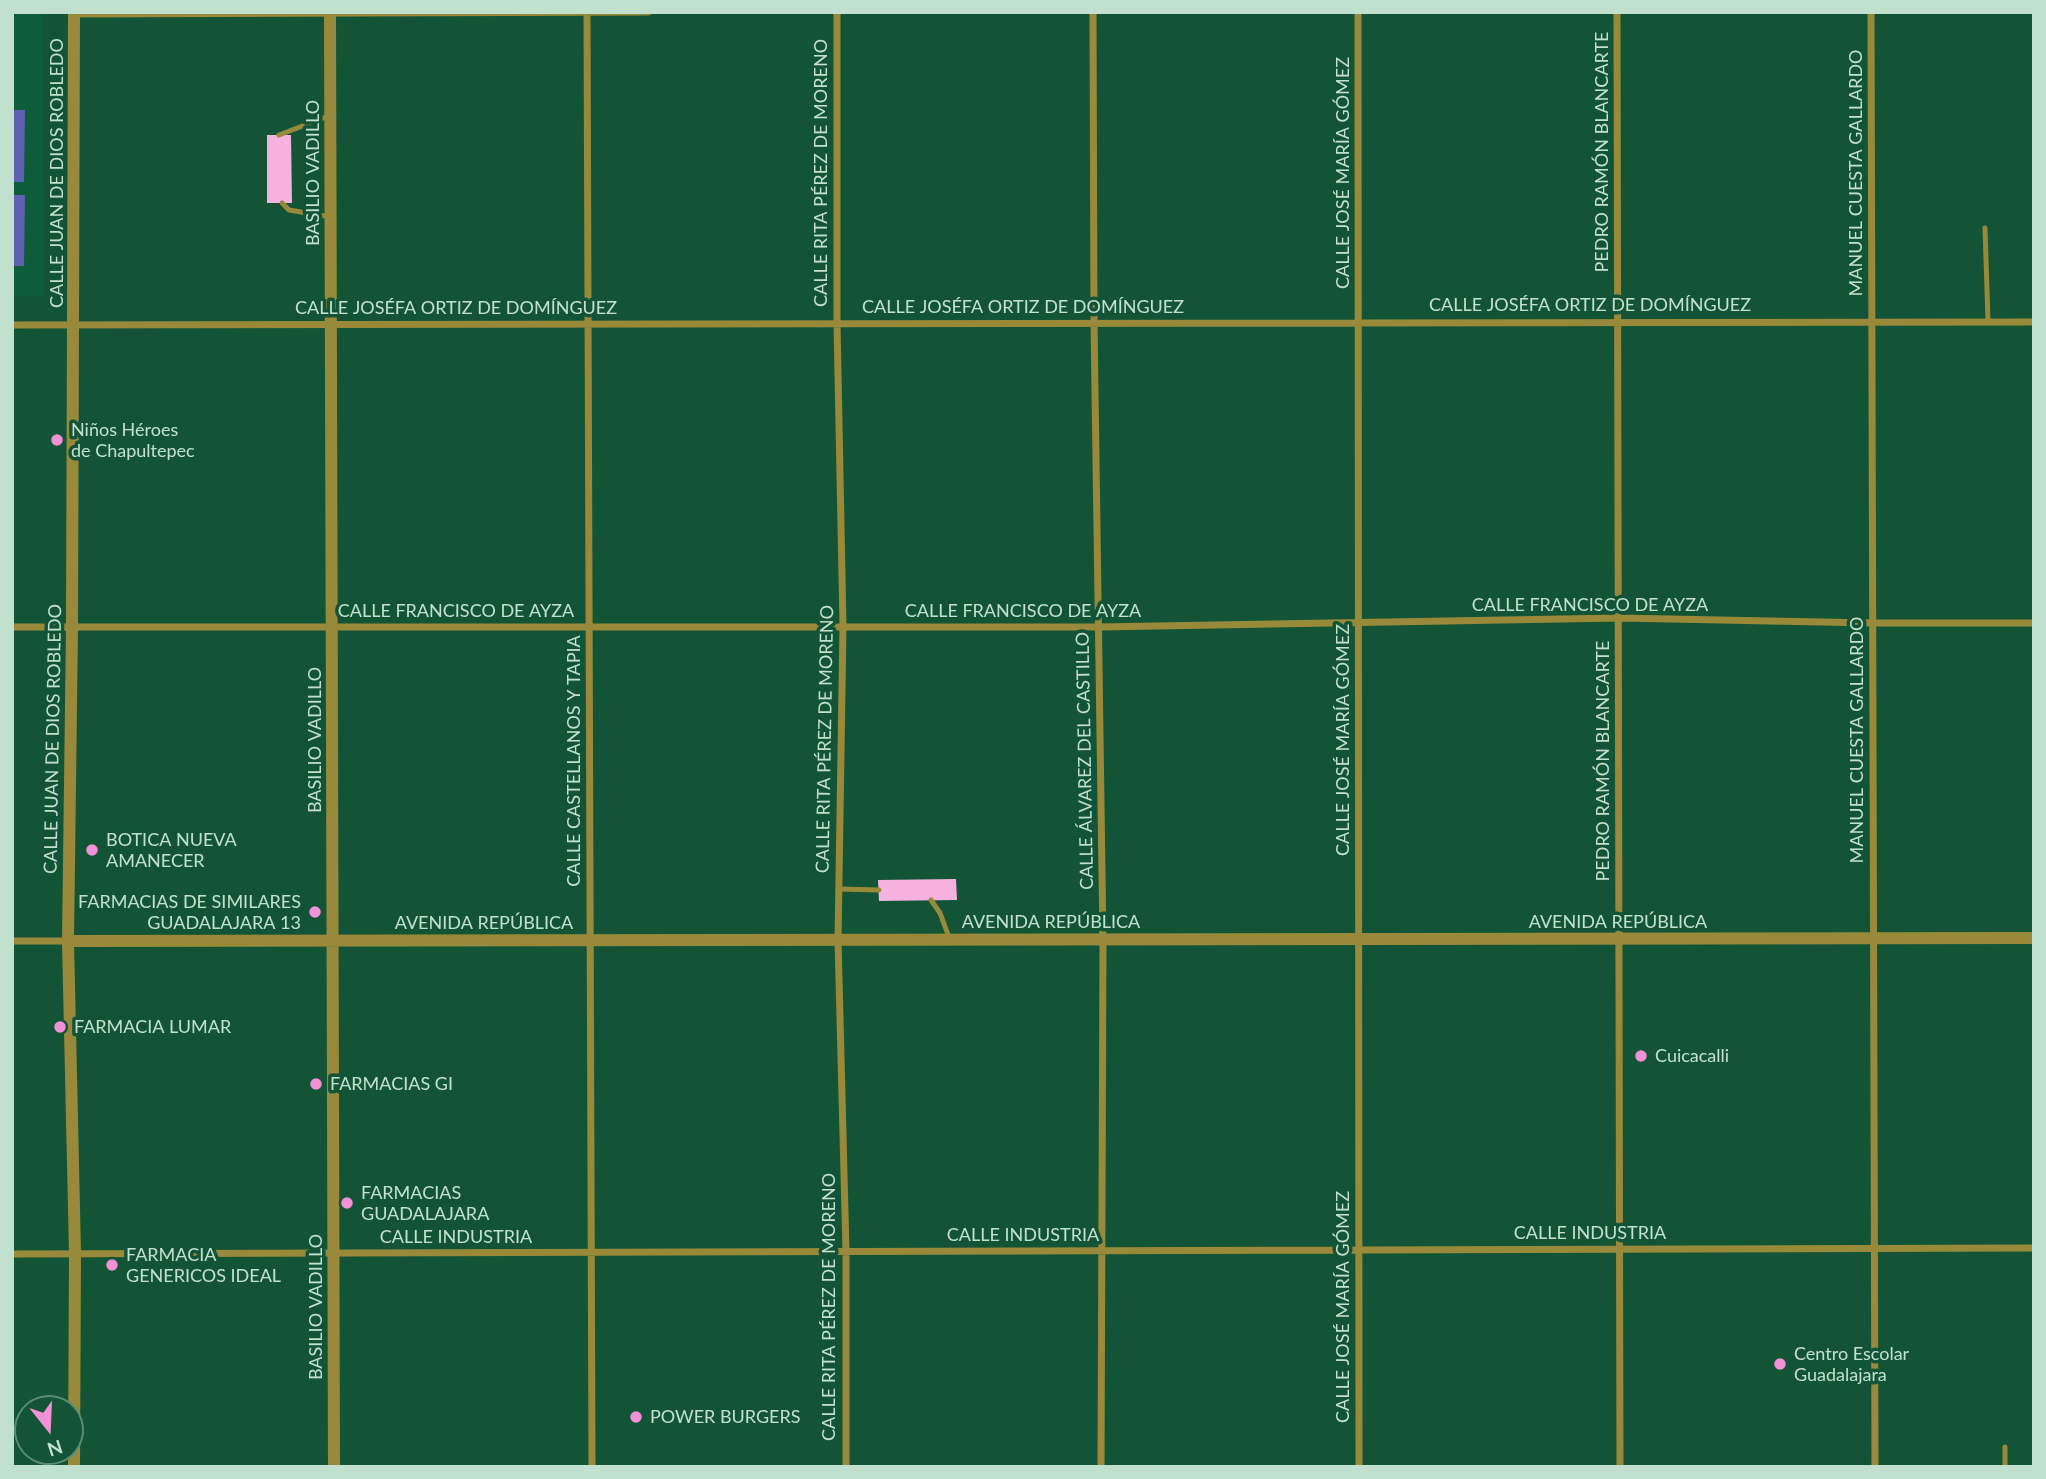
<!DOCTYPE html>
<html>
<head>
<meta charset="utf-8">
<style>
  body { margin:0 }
  #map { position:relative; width:2046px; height:1479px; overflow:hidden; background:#135437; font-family:Lato,sans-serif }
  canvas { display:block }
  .frame { position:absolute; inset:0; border:14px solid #c1e0cd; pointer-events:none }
  .north { position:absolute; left:14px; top:1395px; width:70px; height:70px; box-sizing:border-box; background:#135437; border:2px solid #598c73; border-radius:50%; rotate:162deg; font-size:19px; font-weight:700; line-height:28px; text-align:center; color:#c1e0cd }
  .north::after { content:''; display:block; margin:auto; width:24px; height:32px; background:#f391d6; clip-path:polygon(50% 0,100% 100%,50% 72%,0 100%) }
</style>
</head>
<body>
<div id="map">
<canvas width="2046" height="1479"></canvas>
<div class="frame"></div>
<div class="north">N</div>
</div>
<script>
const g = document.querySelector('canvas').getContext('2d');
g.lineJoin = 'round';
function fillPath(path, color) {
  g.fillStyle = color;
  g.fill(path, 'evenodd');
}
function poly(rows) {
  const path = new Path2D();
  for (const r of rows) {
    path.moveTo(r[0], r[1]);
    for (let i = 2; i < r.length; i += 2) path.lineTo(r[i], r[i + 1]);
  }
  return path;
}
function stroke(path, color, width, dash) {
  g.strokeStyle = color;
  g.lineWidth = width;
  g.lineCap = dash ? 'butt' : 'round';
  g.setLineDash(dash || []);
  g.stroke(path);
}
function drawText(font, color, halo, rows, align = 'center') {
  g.font = font + ' Lato,sans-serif';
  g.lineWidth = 7;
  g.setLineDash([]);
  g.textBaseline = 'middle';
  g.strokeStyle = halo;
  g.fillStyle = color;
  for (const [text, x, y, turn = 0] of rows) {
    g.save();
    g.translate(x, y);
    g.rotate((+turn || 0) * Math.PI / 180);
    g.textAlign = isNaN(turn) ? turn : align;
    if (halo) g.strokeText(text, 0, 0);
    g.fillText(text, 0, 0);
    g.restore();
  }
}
fillPath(poly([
  [12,12,42,12,44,296,12,297]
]), '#0d5d3b');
fillPath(poly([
  [12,110,25,110,24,182,12,182],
  [12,195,25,195,24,266,12,266]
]), '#5d61af');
fillPath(poly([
  [267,135,291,135,292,203,267,203],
  [956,879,957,900,879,901,878,880]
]), '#f6b1df');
stroke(poly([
  [279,135,331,115],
  [282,203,289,210,331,217],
  [1985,228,1988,321],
  [839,889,879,890],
  [931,900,940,913,950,940],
  [2005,1467,2005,1447]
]), '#998a3b', 5);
stroke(poly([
  [587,12,592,1467],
  [837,12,837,323,843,626,838,940,846,1251,846,1467],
  [1093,12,1094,322,1103,940,1101,1467],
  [1358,12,1359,1467],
  [1617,12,1620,1467],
  [1871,12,1875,1467],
  [74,14,648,12],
  [12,325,2034,322],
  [12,627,1099,627,1619,618,1872,623,2034,623],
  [12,941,68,941],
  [12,1254,2034,1248]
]), '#998a3b', 7);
stroke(poly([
  [330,12,334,1467],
  [68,941,2034,938],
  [74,1467,75,1253,68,941,72,627,74,12]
]), '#998a3b', 12);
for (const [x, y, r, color] of [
  [57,440,7,"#f391d6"],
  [92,850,7,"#f391d6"],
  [315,912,7,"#f391d6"],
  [60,1027,7,"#f391d6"],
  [1641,1056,7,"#f391d6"],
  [316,1084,7,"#f391d6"],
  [347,1203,7,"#f391d6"],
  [112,1265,7,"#f391d6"],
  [1780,1364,7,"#f391d6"],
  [636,1417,7,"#f391d6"]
]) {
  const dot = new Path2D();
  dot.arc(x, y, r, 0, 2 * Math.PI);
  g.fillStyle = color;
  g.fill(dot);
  stroke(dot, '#135437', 2.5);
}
drawText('18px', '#c1e0cd', '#135437', [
  ["PEDRO RAMÓN BLANCARTE",1602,152,-90],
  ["CALLE JUAN DE DIOS ROBLEDO",57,173,-90],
  ["BASILIO VADILLO",313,173,-90],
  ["CALLE RITA PÉREZ DE MORENO",821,173,-90],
  ["CALLE JOSÉ MARÍA GÓMEZ",1343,173,-90],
  ["MANUEL CUESTA GALLARDO",1856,173,-90],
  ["CALLE JOSÉFA ORTIZ DE DOMÍNGUEZ",1590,305],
  ["CALLE JOSÉFA ORTIZ DE DOMÍNGUEZ",1023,307],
  ["CALLE JOSÉFA ORTIZ DE DOMÍNGUEZ",456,308],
  ["CALLE FRANCISCO DE AYZA",1590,605],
  ["CALLE FRANCISCO DE AYZA",456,611],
  ["CALLE FRANCISCO DE AYZA",1023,611],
  ["CALLE JUAN DE DIOS ROBLEDO",53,739,-89],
  ["CALLE RITA PÉREZ DE MORENO",825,739,-89],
  ["BASILIO VADILLO",315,740,-90],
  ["CALLE JOSÉ MARÍA GÓMEZ",1343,740,-90],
  ["MANUEL CUESTA GALLARDO",1857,740,-90],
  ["CALLE CASTELLANOS Y TAPIA",574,761,-90],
  ["CALLE ÁLVAREZ DEL CASTILLO",1085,761,-91],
  ["PEDRO RAMÓN BLANCARTE",1603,761,-90],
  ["AVENIDA REPÚBLICA",1051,922],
  ["AVENIDA REPÚBLICA",1618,922],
  ["AVENIDA REPÚBLICA",484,923],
  ["CALLE INDUSTRIA",1590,1233],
  ["CALLE INDUSTRIA",1023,1235],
  ["CALLE INDUSTRIA",456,1237],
  ["BASILIO VADILLO",316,1307,-90],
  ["CALLE RITA PÉREZ DE MORENO",829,1307,-90],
  ["CALLE JOSÉ MARÍA GÓMEZ",1343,1307,-90]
]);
drawText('18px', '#c1e0cd', '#135437', [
  ["Niños Héroes",71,430],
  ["de Chapultepec",71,451],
  ["BOTICA NUEVA",106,840],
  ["AMANECER",106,861],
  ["FARMACIAS DE SIMILARES",301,902,"right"],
  ["GUADALAJARA 13",301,923,"right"],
  ["FARMACIA LUMAR",74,1027],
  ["Cuicacalli",1655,1056],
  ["FARMACIAS GI",330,1084],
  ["FARMACIAS",361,1193],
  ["GUADALAJARA",361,1214],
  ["FARMACIA",126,1255],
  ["GENERICOS IDEAL",126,1276],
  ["Centro Escolar",1794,1354],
  ["Guadalajara",1794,1375],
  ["POWER BURGERS",650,1417]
], 'left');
</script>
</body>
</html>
